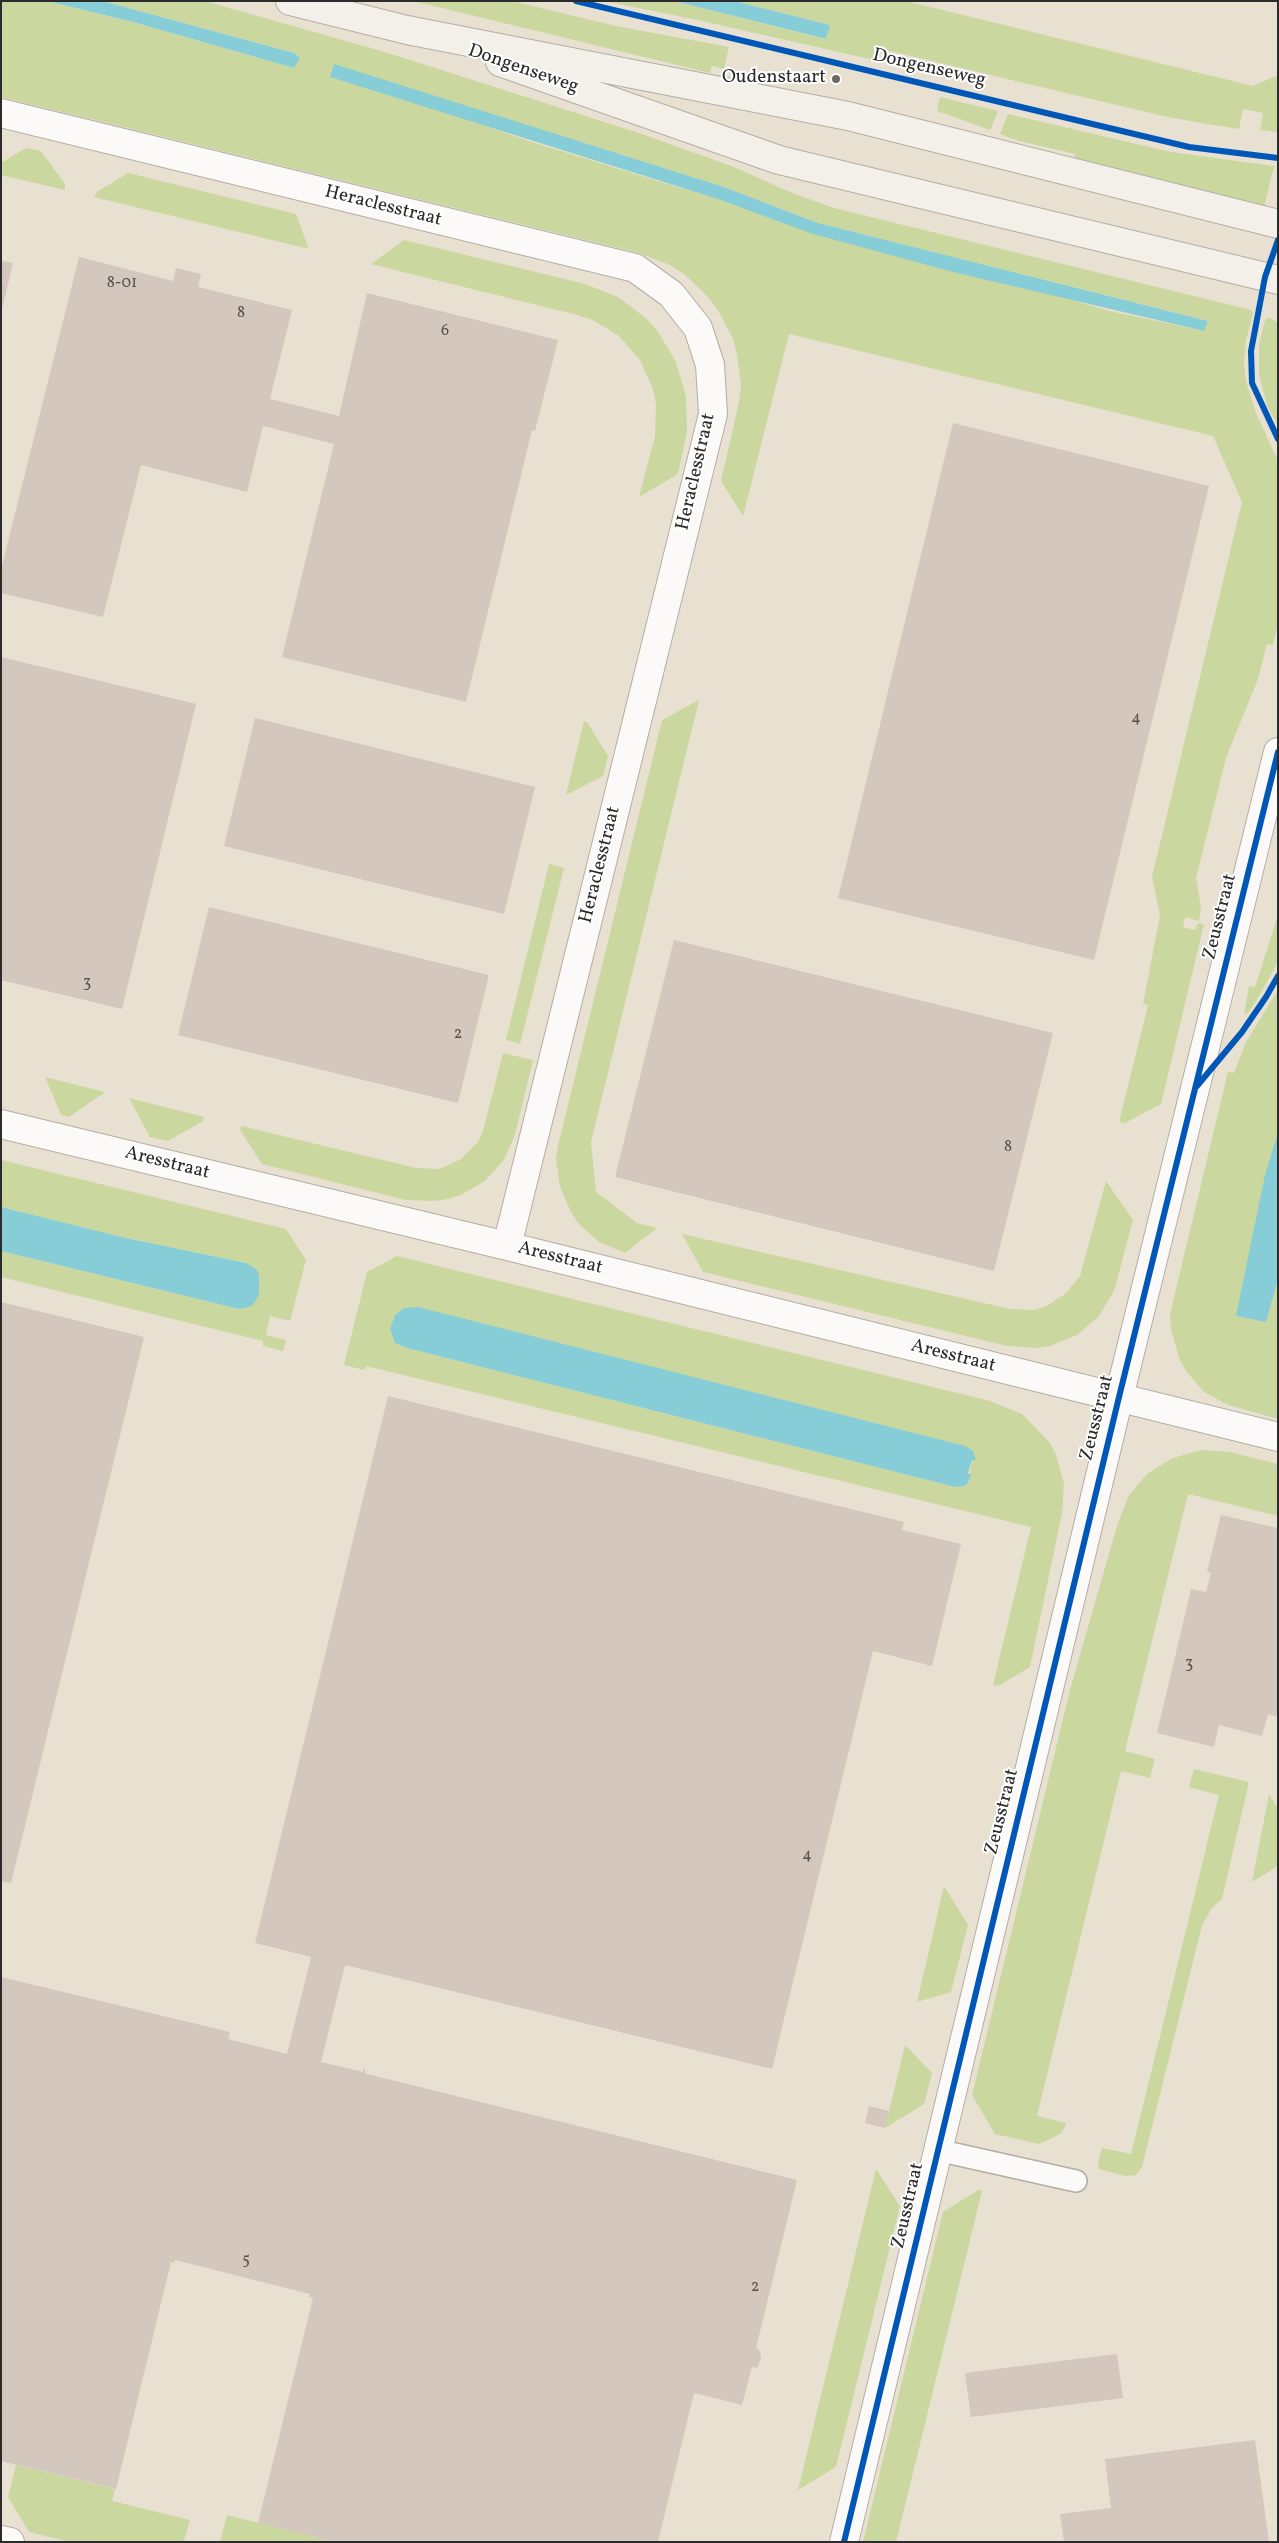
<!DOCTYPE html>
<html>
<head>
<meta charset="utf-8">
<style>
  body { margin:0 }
  #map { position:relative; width:1279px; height:2543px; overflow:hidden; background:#e8e0d1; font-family:Vollkorn,serif }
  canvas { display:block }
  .frame { position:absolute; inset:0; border:2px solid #2b2b2b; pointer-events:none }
</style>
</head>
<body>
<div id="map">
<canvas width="1279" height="2543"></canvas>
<div class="frame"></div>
</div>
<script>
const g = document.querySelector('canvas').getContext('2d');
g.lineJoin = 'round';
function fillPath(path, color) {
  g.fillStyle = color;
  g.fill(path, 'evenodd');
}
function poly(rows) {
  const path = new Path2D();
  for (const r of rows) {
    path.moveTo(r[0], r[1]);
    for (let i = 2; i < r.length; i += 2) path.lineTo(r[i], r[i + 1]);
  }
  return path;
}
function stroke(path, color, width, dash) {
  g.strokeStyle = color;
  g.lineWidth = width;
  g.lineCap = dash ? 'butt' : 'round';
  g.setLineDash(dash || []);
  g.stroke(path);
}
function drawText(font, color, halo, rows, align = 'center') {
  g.font = font + ' Vollkorn,serif';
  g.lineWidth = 4;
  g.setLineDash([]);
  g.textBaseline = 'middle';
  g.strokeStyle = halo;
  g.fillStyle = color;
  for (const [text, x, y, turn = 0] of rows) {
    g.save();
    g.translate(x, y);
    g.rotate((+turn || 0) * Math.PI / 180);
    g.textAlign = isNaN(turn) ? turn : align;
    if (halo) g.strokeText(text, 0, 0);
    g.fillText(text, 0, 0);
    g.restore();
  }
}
fillPath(poly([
  [1,1,47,1,133,22,294,68,294,53,102,1,205,1,388,53,639,133,734,167,792,193,834,208,1251,310,1253,313,1246,340,1244,364,1246,381,1256,413,1278,461,1278,624,1273,645,1267,644,1258,679,1226,758,1196,878,1201,907,1199,921,1185,917,1183,927,1195,930,1198,923,1204,924,1161,1104,1125,1123,1119,1122,1148,1005,1143,1004,1160,915,1152,877,1242,502,1213,436,789,334,743,516,721,481,739,402,741,386,737,354,733,339,718,310,708,297,684,274,670,265,639,253,1,97],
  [334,65,724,187,818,223,1208,321,1204,331,1110,311,661,182,529,141,449,113,331,77],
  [413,1,512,1,616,26,729,47,724,69,712,66,710,73],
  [604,1,674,1,825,39,830,25,734,1,906,1,1253,86,1278,75,1278,132,1260,130,1263,113,1243,109,1239,129,1201,123,1163,116,877,48,874,60,702,21],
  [940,97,998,111,990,130,937,111],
  [1008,114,1171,152,1274,166,1264,208,1074,162,1075,154,1019,141,1000,134],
  [26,148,41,151,65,184,65,190,1,175,1,163],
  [128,173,296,214,309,249,94,197,97,192],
  [404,240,585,284,618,297,647,319,658,332,676,362,686,397,687,432,678,474,639,497,655,436,656,404,653,389,640,360,619,336,593,320,577,315,371,264],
  [1269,317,1278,323,1278,426,1267,405,1259,375,1259,345,1265,320],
  [699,700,591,1142,596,1192,637,1223,657,1228,625,1253,599,1242,578,1223,571,1212,560,1187,556,1159,558,1146,662,720],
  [584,721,587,722,608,756,603,776,566,795],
  [549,864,564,868,520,1044,506,1040],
  [1278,915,1278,962,1256,1001,1248,1013,1244,1014,1249,986,1255,987],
  [1278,990,1278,1132,1274,1145,1266,1322,1278,1280,1278,1419,1228,1405,1204,1392,1186,1371,1179,1358,1171,1329,1170,1314,1228,1072,1234,1073,1246,1042],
  [503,1053,533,1060,515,1135,504,1160,485,1181,461,1195,448,1199,434,1201,406,1200,262,1164,240,1130,241,1126,416,1168,440,1169,461,1159,478,1142,483,1131],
  [45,1077,105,1092,69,1117,61,1115],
  [129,1098,204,1117,203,1121,168,1141,150,1137],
  [1,1160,286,1229,306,1260,290,1321,270,1316,266,1335,286,1340,283,1351,263,1346,263,1341,1,1277,1,1251,239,1309,246,1263,126,1238,1,1207],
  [1106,1181,1133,1220,1114,1291,1099,1316,1077,1335,1050,1346,1036,1348,1007,1346,703,1272,682,1234,1010,1309,1033,1310,1045,1307,1065,1294,1080,1276],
  [397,1256,990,1401,1022,1414,1050,1443,1056,1455,1064,1484,1062,1513,1030,1667,998,1686,993,1685,1031,1527,366,1366,364,1370,344,1365,367,1272],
  [418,1307,498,1329,975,1460,972,1459,968,1483,965,1486,955,1487,407,1348,395,1343],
  [1201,1450,1230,1452,1278,1464,1278,1516,1188,1494,1125,1751,1155,1759,1150,1778,1121,1771,1037,2116,1066,2123,1065,2127,1060,2134,1039,2144,995,2134,972,2095,1070,1690,1117,1526,1129,1495,1148,1473,1173,1458],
  [1194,1769,1249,1782,1222,1899,1212,1908,1202,1925,1142,2167,1136,2175,1126,2176,1099,2169,1098,2162,1102,2148,1131,2154,1163,2024,1219,1795,1189,1787],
  [1269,1794,1278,1809,1278,1866,1252,1882],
  [944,1886,968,1925,951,1992,917,2002],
  [905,2045,932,2073,924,2104,885,2128],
  [876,2169,900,2206,836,2467,798,2490],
  [978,2190,982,2191,896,2542,863,2542,943,2212],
  [16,2465,115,2489,112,2501,190,2520,184,2540,180,2542,70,2542,29,2532,8,2497],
  [227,2515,334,2542,220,2542]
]), '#cad8a0');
fillPath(poly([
  [47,1,102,1,294,53,300,58,294,68,133,22],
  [674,1,734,1,830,25,826,39],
  [334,64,724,187,818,223,1208,321,1204,331,957,273,813,234,718,199,330,77],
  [1278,1132,1278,1280,1266,1322,1236,1316,1265,1175],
  [1,1207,126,1238,246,1263,256,1269,259,1274,259,1295,252,1306,239,1309,1,1251],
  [418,1307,965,1446,973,1451,976,1460,972,1460,968,1473,971,1475,968,1483,965,1486,955,1487,407,1348,395,1343,390,1329,395,1315,404,1308]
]), '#87cdd7');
fillPath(poly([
  [79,257,173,281,176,268,188,271,201,274,198,287,292,310,270,399,339,416,367,293,558,340,535,431,532,430,466,702,282,657,334,444,263,426,247,492,141,465,103,617,1,593,1,570],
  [1,261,13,263,2,309,1,309],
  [953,423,1209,486,1094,960,838,898],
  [1,657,196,704,122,1009,1,980],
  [255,718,535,787,504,914,224,846],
  [209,907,489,975,458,1103,178,1035],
  [674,940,1053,1033,994,1271,615,1177],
  [1,1302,144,1337,11,1883,1,1881],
  [388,1396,904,1522,902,1530,961,1544,932,1666,873,1651,772,2069,345,1965,321,2062,363,2072,365,2067,365,2073,367,2074,797,2180,756,2348,760,2351,761,2359,757,2368,752,2367,742,2405,694,2393,658,2542,334,2542,258,2523,313,2298,309,2297,310,2294,175,2260,174,2263,171,2262,116,2489,1,2461,1,1977,230,2032,228,2039,287,2054,311,1957,255,1943],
  [1221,1515,1278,1528,1278,1717,1268,1714,1262,1736,1219,1725,1214,1747,1157,1733,1191,1589,1206,1592,1211,1573,1207,1572],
  [869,2106,889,2111,885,2128,865,2123],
  [1117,2354,1123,2398,971,2417,965,2373],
  [1255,2440,1269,2542,1064,2542,1060,2514,1111,2508,1105,2459]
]), '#d4c7bd');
const lane = poly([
  [937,2150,1076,2181]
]);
const street = poly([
  [1,113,635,268,671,294,698,328,710,365,713,414,507,1246],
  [1,1124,507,1246,1278,1437],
  [1,2540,10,2542],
  [844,2542,1119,1397,1278,752]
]);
const secondary = poly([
  [290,1,407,30,848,116,1278,224],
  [500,62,779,160,1278,280]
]);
stroke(lane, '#b3aea4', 24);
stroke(street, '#b3aea4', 30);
stroke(secondary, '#b3aea4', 30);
stroke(lane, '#fcfaf8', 21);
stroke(street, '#fcfaf8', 28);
stroke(secondary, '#f3f0ea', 28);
stroke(poly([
  [576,1,1189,147,1278,158],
  [1278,240,1265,277,1251,351,1252,383,1278,439],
  [1197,1086,1242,1032,1266,997,1278,976],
  [844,2542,1119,1397,1278,752]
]), '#0057b8', 6);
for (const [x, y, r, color] of [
  [836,79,5,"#6d6a65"]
]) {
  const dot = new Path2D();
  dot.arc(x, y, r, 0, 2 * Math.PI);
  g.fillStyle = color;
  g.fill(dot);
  stroke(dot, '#fff', 2);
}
drawText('16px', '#555250', null, [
  ["8-01",122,284],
  ["8",241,314],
  ["6",445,332],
  ["4",1136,719],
  ["3",87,984],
  ["2",458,1035],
  ["8",1008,1148],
  ["3",1189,1665],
  ["4",807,1856],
  ["5",246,2261],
  ["2",755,2288]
]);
drawText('19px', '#2b2b2b', '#fff', [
  ["Dongenseweg",929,69,13],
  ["Dongenseweg",523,70,19],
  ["Heraclesstraat",383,207,14],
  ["Heraclesstraat",697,472,-77],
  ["Heraclesstraat",601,865,-76],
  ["Zeusstraat",1221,917,-76],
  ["Aresstraat",167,1164,14],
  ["Aresstraat",560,1259,14],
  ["Aresstraat",953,1357,14],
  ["Zeusstraat",1098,1418,-76],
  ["Zeusstraat",1003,1812,-76],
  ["Zeusstraat",909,2206,-77]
]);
drawText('19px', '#2b2b2b', '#fff', [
  ["Oudenstaart",826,79]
], 'right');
</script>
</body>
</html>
